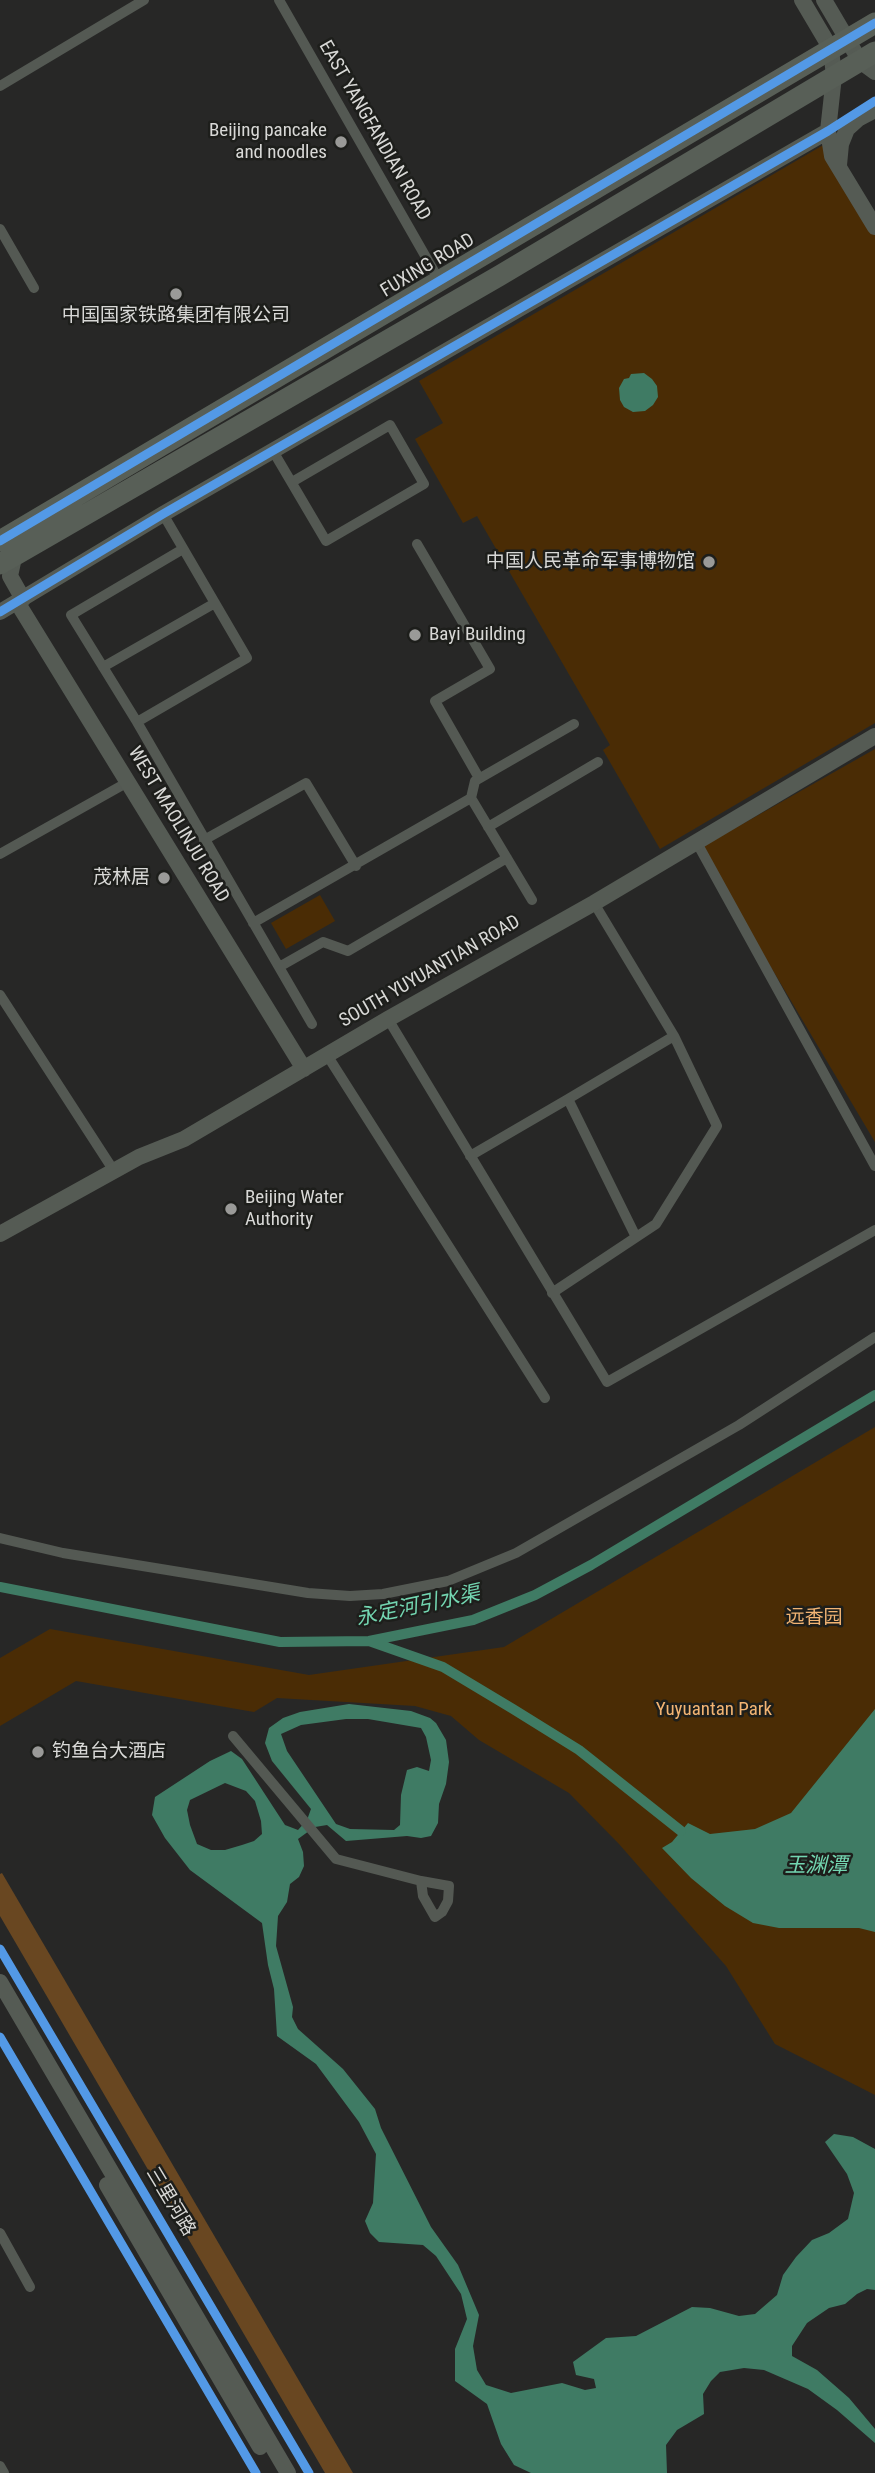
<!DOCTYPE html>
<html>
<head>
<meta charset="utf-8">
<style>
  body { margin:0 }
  canvas { display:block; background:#272726 }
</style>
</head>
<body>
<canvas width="875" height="2473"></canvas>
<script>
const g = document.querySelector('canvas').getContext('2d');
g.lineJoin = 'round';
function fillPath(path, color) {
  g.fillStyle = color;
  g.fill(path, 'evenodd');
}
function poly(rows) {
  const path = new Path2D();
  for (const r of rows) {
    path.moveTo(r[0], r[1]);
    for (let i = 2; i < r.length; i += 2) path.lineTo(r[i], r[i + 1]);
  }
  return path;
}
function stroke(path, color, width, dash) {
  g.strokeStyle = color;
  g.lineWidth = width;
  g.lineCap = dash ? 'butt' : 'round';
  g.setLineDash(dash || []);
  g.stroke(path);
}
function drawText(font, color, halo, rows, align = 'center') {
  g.font = font + ' "Roboto Condensed","Noto Sans SC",sans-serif';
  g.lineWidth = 5;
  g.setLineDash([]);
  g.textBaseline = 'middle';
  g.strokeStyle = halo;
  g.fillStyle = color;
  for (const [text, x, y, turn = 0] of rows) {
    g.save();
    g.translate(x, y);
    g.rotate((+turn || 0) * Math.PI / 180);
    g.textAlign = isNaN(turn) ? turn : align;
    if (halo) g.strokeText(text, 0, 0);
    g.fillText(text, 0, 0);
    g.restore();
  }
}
fillPath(poly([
  [825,144,875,229,875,723,660,849,603,750,610,745,477,516,463,523,415,439,443,423,419,381],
  [875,749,875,1142,700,848],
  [320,895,335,921,286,949,271,923],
  [875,1427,875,2095,775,2044,726,1966,619,1844,569,1793,479,1740,451,1716,415,1706,277,1698,254,1712,76,1681,0,1726,0,1658,50,1629,309,1675,504,1647]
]), '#4a2c05');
fillPath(poly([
  [2,1873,353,2473,325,2473,0,1916,0,1874]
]), '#694721');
fillPath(poly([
  [644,373,652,379,657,386,658,397,653,405,645,411,633,412,624,407,620,400,619,388,624,379,629,378,631,374],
  [349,1704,411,1711,430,1718,436,1723,446,1740,449,1762,446,1784,439,1804,438,1823,431,1836,421,1838,407,1836,346,1841,327,1825,315,1827,309,1831,298,1839,303,1852,304,1866,299,1877,290,1884,287,1902,278,1916,276,1946,293,2007,292,2017,298,2029,343,2069,375,2109,381,2128,431,2227,458,2265,479,2315,473,2346,477,2370,486,2385,511,2393,562,2383,585,2390,596,2388,594,2379,576,2375,573,2362,606,2338,636,2336,692,2307,710,2308,739,2316,755,2314,777,2295,783,2275,796,2257,812,2240,829,2233,848,2219,854,2193,847,2174,825,2142,834,2134,853,2137,875,2149,875,2290,867,2289,857,2294,845,2304,829,2308,807,2323,792,2346,792,2356,817,2370,849,2398,875,2429,875,2443,837,2410,808,2389,764,2370,744,2368,720,2372,711,2381,703,2394,704,2414,677,2430,666,2445,667,2473,531,2473,514,2465,501,2444,487,2404,455,2381,455,2349,467,2319,461,2294,436,2256,423,2245,379,2242,370,2233,365,2221,373,2203,376,2154,359,2122,316,2064,277,2036,274,1989,268,1965,262,1923,190,1870,165,1838,152,1815,155,1797,210,1761,231,1751,242,1759,285,1825,298,1830,307,1820,311,1809,272,1761,265,1743,269,1728,283,1718,300,1712],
  [346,1719,368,1719,421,1728,426,1737,431,1760,429,1771,417,1767,407,1770,401,1795,400,1825,394,1830,350,1829,336,1824,287,1751,281,1734,301,1725],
  [225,1783,246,1791,255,1801,261,1821,262,1834,254,1841,242,1845,225,1850,211,1850,197,1844,190,1825,187,1810,190,1800],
  [875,1709,875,1932,859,1928,779,1928,753,1923,725,1906,691,1878,662,1848,672,1842,688,1823,710,1834,755,1829,791,1813]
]), '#3f7b64');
stroke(poly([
  [0,1587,280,1642,369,1641,473,1620,535,1595,591,1565,875,1395],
  [369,1641,443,1667,513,1709,579,1750,681,1831]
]), '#3f7b64', 10);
stroke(poly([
  [279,0,439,280],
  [0,86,144,0],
  [0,229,34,288],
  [273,451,326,541,424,484,390,425,292,482],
  [163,514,247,658,137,722,312,1024],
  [417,544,490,669,435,701,479,778],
  [103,667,215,603],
  [137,722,71,615,183,549],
  [471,798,475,781,574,724],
  [488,827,598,762],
  [204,840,306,783,356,866],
  [697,843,875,1166],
  [0,854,128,782],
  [253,923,471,798,532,900],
  [279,967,323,942,348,951,507,858],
  [0,995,114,1171],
  [388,1019,607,1382,875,1230],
  [327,1055,545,1398],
  [470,1156,568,1099],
  [636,1237,568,1099,674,1036],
  [552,1293,656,1224,717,1126,674,1036,594,903],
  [0,1538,63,1553,308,1593,350,1596,383,1594,448,1581,516,1553,739,1425,875,1337],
  [233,1736,336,1859,421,1881],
  [421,1881,449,1886,448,1901,442,1912,435,1917,423,1896,421,1881],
  [0,2233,30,2287],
  [0,2466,4,2473]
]), '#545953', 10);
stroke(poly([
  [802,0,831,49,834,76,828,131,832,156,875,227],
  [824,0,860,61,875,72],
  [839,165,841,144,847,129,858,119,875,110],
  [13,562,10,576,23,599],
  [17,602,304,1069],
  [0,612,163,514,828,131],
  [0,1234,139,1157,184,1139,388,1019,594,903,875,736],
  [0,1982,288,2473],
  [107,2185,260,2447]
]), '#555b54', 16);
stroke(poly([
  [0,541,875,23],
  [0,564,499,276,875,52]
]), '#585f57', 21);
stroke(poly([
  [0,541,875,23],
  [0,612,163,514,828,131,875,101],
  [0,1949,309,2473],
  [0,2037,256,2473]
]), '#5399e6', 9);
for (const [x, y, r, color] of [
  [341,142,7,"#9a9a98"],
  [176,294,7,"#9a9a98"],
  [709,562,7,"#9a9a98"],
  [415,635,7,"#9a9a98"],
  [164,878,7,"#9a9a98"],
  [231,1209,7,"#9a9a98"],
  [38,1752,7,"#9a9a98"]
]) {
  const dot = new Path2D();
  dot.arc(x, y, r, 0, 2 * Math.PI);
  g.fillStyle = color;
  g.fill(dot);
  stroke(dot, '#1d1e1b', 2.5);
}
drawText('19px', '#d8d8d6', '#1d1e1b', [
  ["Beijing pancake",327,131],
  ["and noodles",327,153],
  ["中国国家铁路集团有限公司",176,316,"center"],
  ["中国人民革命军事博物馆",695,562],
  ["Bayi Building",429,635,"left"],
  ["茂林居",150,878],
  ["Beijing Water",245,1198,"left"],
  ["Authority",245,1220,"left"],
  ["钓鱼台大酒店",52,1752,"left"]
], 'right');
drawText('19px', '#d8d8d6', '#1d1e1b', [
  ["EAST YANGFANDIAN ROAD",374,131,60],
  ["FUXING ROAD",428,266,-31],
  ["WEST MAOLINJU ROAD",178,825,59],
  ["SOUTH YUYUANTIAN ROAD",430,972,-30],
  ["三里河路",170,2202,59]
]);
drawText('19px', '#f2b473', '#1d1e1b', [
  ["远香园",814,1618],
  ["Yuyuantan Park",714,1710]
]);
drawText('italic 21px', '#73d6b1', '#1d1e1b', [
  ["永定河引水渠",418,1607,-12],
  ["玉渊潭",816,1867]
]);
</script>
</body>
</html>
